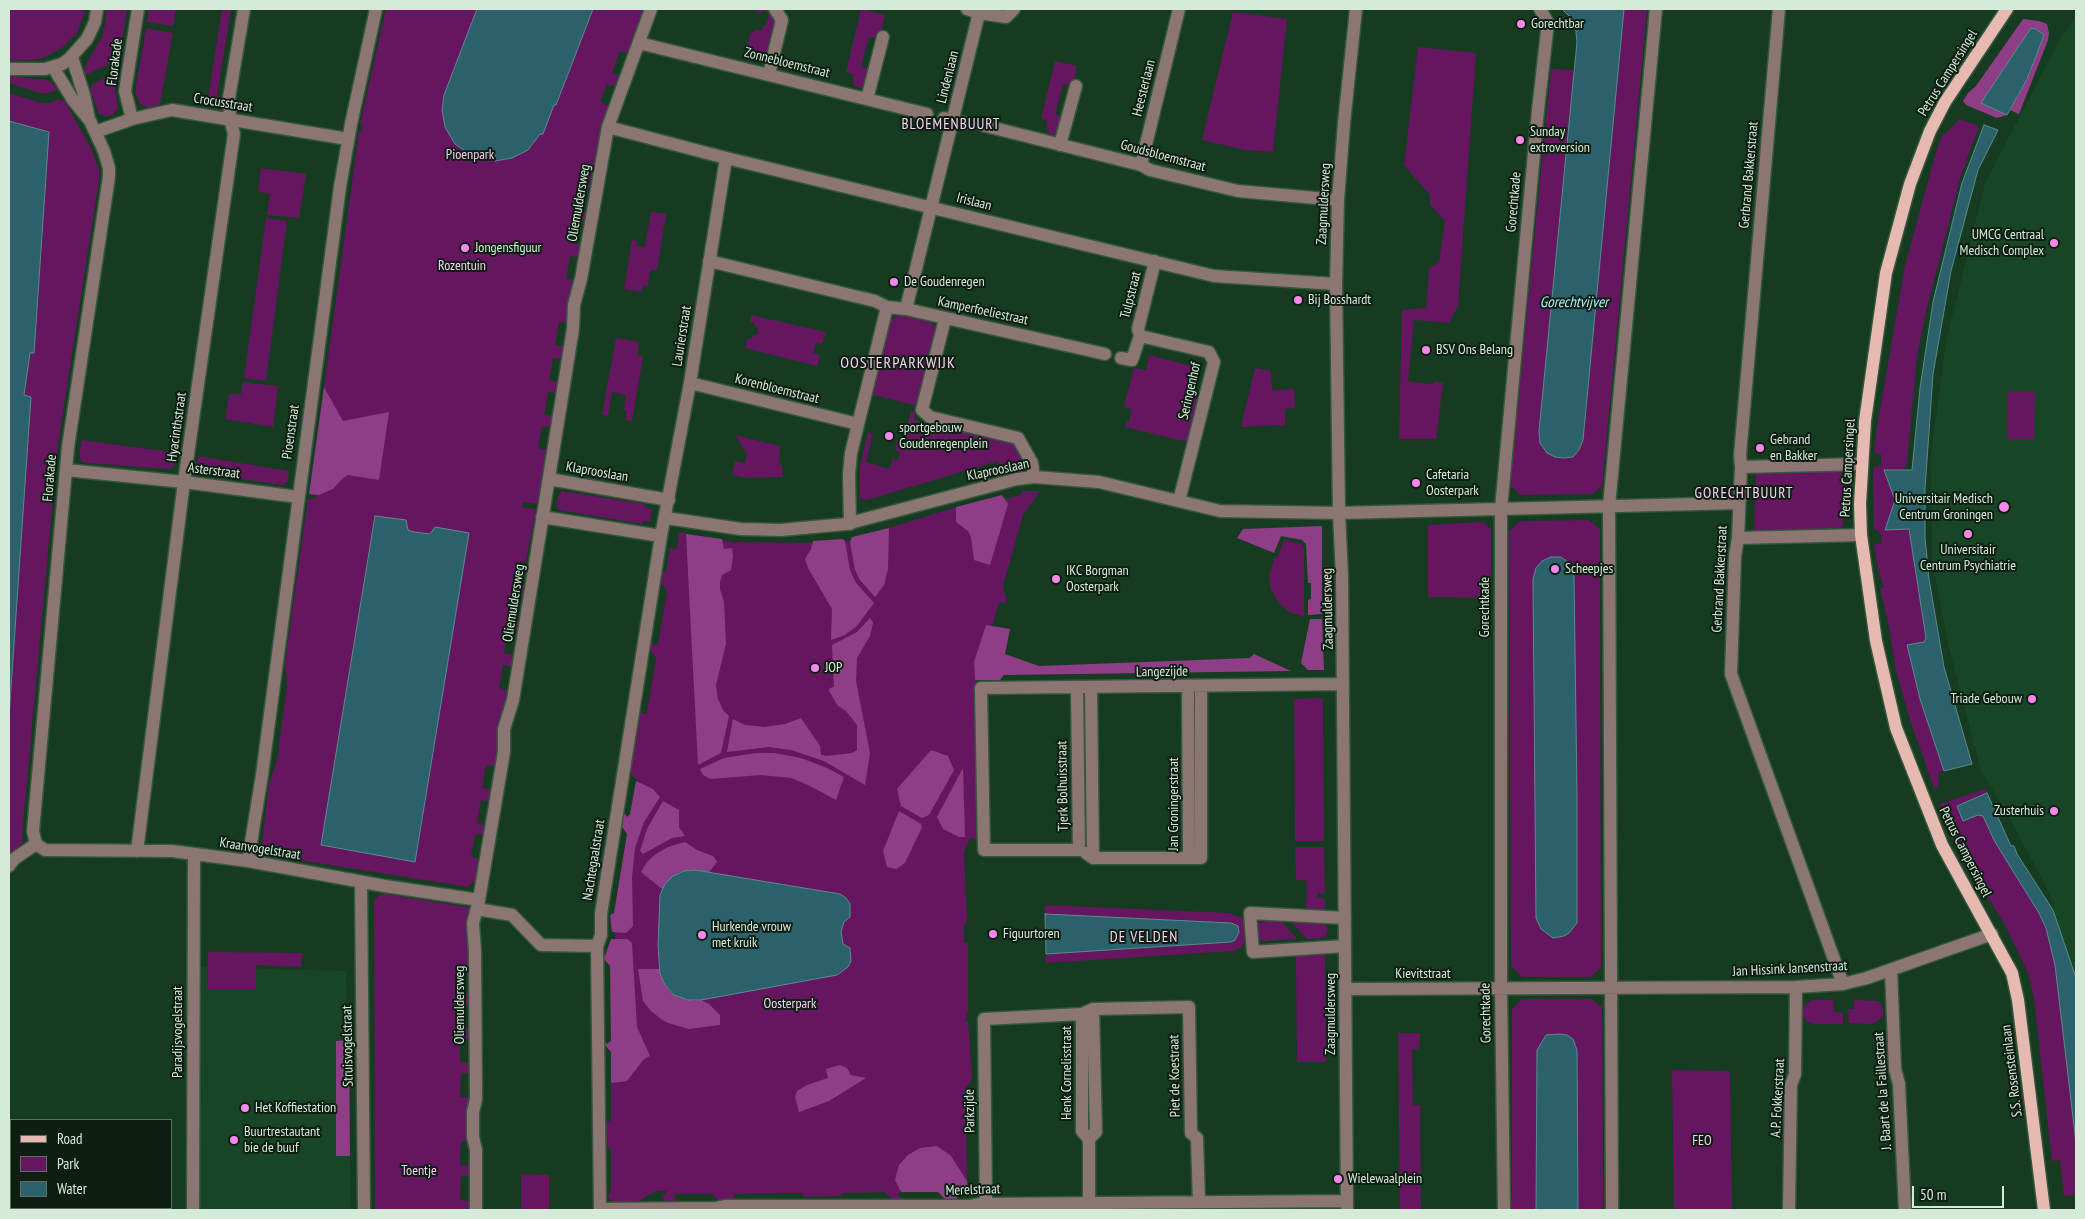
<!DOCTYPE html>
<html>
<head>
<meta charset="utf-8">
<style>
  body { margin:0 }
  #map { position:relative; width:2085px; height:1219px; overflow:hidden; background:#153b20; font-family:"PT Sans Narrow",sans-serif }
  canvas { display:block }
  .frame { position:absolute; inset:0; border:10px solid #d5ead9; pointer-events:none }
  .legend { position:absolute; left:10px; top:1119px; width:162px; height:90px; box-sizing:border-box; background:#0e1e12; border:1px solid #5e7062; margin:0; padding:6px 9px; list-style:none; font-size:15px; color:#d5ead9 }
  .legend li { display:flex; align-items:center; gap:10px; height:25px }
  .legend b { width:25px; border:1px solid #5e7062 }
  .scale { position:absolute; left:1912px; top:1186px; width:92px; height:22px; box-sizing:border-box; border:2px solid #d5ead9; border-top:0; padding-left:6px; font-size:15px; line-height:18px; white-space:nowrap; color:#d5ead9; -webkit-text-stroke:4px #0e1e12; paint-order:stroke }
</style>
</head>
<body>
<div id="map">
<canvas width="2085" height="1219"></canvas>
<div class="frame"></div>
<ul class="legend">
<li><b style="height:6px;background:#e7bab1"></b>Road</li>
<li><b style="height:14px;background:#661660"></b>Park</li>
<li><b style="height:14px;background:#2b616b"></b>Water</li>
</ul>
<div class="scale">50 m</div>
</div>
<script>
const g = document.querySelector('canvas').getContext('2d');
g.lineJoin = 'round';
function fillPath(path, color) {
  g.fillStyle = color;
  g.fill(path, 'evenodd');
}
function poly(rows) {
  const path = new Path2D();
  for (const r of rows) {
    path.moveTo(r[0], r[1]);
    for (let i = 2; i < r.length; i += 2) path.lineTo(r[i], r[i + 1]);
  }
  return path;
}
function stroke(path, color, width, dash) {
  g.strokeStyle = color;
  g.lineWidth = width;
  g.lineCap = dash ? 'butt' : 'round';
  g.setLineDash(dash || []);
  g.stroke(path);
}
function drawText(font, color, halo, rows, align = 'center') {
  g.font = font + ' "PT Sans Narrow",sans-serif';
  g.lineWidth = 4;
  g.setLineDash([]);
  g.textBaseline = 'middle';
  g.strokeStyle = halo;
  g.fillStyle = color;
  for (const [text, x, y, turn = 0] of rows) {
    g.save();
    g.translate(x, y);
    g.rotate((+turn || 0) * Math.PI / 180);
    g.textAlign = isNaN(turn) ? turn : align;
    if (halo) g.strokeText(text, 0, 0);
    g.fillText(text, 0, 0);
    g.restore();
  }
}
fillPath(poly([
  [2076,15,2076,1000,2051,896,2008,815,1981,771,1948,644,1932,561,1931,453,1946,342,1985,183,2059,41],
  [200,967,346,971,351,1210,199,1210]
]), '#174526');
fillPath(poly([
  [9,9,86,9,77,33,63,47,43,58,32,60,12,61,9,58],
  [106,9,127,9,119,60,83,76,87,62,102,37,106,20],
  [149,9,176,9,173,26,147,22],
  [222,9,231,9,217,96,220,95,216,103,212,105,207,104],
  [386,9,638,9,645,12,628,54,620,51,612,73,620,76,616,87,607,84,600,102,609,106,601,128,591,180,579,180,579,184,591,185,590,189,581,188,578,210,587,212,585,221,576,220,572,243,581,245,579,257,570,256,566,279,575,280,568,323,559,322,555,345,564,346,562,359,553,358,549,380,558,382,557,393,548,392,544,415,553,416,551,427,542,426,538,448,547,450,537,504,523,502,522,507,536,509,526,562,520,561,516,584,525,586,523,597,514,596,510,619,519,621,518,632,508,630,504,653,513,655,512,666,503,665,499,688,508,690,495,766,486,765,482,788,492,790,489,802,481,800,477,823,486,825,484,835,475,834,471,857,480,859,476,882,473,882,468,887,268,855,263,852,262,844,269,784,277,760,287,687,285,663,308,499,316,499,329,395,324,387,359,131,361,131,363,125,360,124],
  [757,9,771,9,779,22,770,57,747,51,750,34,757,29,761,31,764,25,766,26,769,15,767,12,762,11,759,14,756,13],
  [861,9,885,15,879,39,869,37,861,67,871,69,866,85,862,88,856,87,853,83,853,74,846,72],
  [1624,9,1647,9,1602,487,1592,494,1520,495,1510,485,1551,69,1574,70,1551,303,1573,457,1579,451,1583,440],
  [1233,12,1287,19,1273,152,1245,150,1202,140],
  [146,28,173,33,160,104,148,108,140,104,135,92],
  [1418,47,1476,53,1458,306,1449,323,1414,320,1408,381,1430,384,1433,384,1434,381,1443,383,1436,439,1399,439,1402,310,1426,308,1429,268,1439,262,1445,221,1430,205,1430,195,1404,165],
  [1055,61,1077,66,1073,86,1063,84,1055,114,1065,117,1060,131,1056,135,1050,134,1046,125,1047,120,1041,119],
  [112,74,117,76,115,92,118,108,113,115,105,116,99,114,90,89,93,84],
  [9,76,48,80,59,89,48,93,40,93,9,83],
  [9,93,42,103,50,103,59,99,65,102,91,148,100,173,58,444,22,835,23,842,9,857,9,717,31,397,24,396,30,353,34,352,49,132,9,120],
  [1960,119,1979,126,1961,175,1925,316,1917,356,1907,463,1904,470,1884,470,1895,500,1885,529,1909,529,1913,552,1926,638,1924,642,1907,645,1920,699,1944,771,1939,772,1938,787,1934,788,1911,723,1896,671,1888,622,1880,588,1884,587,1878,570,1874,544,1882,544,1881,535,1878,530,1874,530,1873,474,1873,467,1878,467,1881,463,1881,454,1874,453,1877,427,1905,266,1936,152,1943,133,1945,134],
  [261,168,306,174,299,218,267,215,270,194,260,192,258,189],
  [651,212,666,214,657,270,650,270,648,286,643,285,641,292,624,289,632,240,637,241,636,246,645,247],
  [266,218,287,221,266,381,244,378],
  [899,314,931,322,936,329,917,406,870,394,887,323],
  [751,315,826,332,822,344,816,343,813,353,820,355,817,366,745,348,747,339,752,339,753,335,757,335,758,328,755,327,755,323,750,322],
  [616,338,639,342,637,355,643,357,632,421,625,420,627,411,624,410,626,395,612,392,608,416,602,415],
  [1149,355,1195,367,1189,393,1199,396,1188,442,1125,427,1127,421,1129,422,1132,409,1124,407,1134,368,1146,370],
  [1255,368,1271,371,1272,390,1294,389,1295,408,1285,409,1285,425,1241,427],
  [243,382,278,386,273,427,225,419,229,394,241,394],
  [2008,391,2035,392,2034,439,2007,439],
  [911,411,915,412,914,420,1011,444,1012,440,1028,468,1001,471,998,461,867,500,860,499,860,466,868,432,873,434,866,462,890,469,892,459,898,460,900,452,895,450,897,440,904,441],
  [735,435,780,446,779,465,782,465,783,477,745,478,732,475,735,461,745,463,747,454],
  [82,440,178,453,177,463,170,469,86,463,81,461,79,453],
  [198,456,289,471,287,483,281,485,207,474,198,468,197,465],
  [1839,471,1844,475,1843,525,1841,528,1757,531,1754,529,1756,474],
  [562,491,644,504,644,507,652,509,650,522,643,521,642,524,559,510,556,505,559,494],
  [1022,491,1040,491,1023,515,1003,586,1007,604,999,602,973,697,976,698,979,840,970,838,964,852,967,923,964,923,964,943,968,943,968,1011,965,1022,968,1021,972,1078,969,1085,965,1087,967,1181,965,1178,900,1191,898,1195,903,1200,894,1202,885,1192,843,1193,840,1196,804,1197,801,1193,736,1194,733,1196,739,1203,721,1203,712,1194,676,1194,674,1197,680,1204,668,1205,662,1197,667,1191,656,1191,639,1201,613,1202,608,1197,611,1191,611,1150,602,1140,602,1116,608,1122,611,1120,611,1083,616,1082,615,921,639,782,628,771,632,761,639,708,643,714,647,712,656,658,647,646,649,639,655,646,658,644,667,591,658,578,659,571,666,572,670,548,677,549,679,532,736,543,736,542,808,543,854,541,889,532,889,528,956,507,957,513,1021,495],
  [1589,520,1600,529,1601,968,1590,977,1523,977,1511,967,1509,531,1520,521],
  [1483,522,1490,528,1491,533,1491,598,1428,597,1428,525],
  [1284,540,1302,544,1304,549,1304,617,1289,612,1279,603,1271,590,1269,575,1275,557,1277,558],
  [1323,698,1324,841,1295,841,1294,699],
  [1985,789,1987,793,1957,806,1963,821,1978,815,1983,816,1995,842,2039,913,2046,928,2055,965,2076,1143,2076,1195,2064,1196,2060,1160,2052,1161,2034,998,2028,973,2006,927,1967,862,1940,804],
  [1295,847,1324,847,1325,893,1317,893,1317,897,1325,899,1325,910,1306,910,1307,881,1296,880],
  [385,894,471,908,469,969,460,969,460,993,469,993,469,1005,460,1005,460,1028,470,1029,469,1039,460,1039,460,1062,470,1063,470,1073,461,1073,460,1097,470,1097,470,1141,461,1141,460,1165,470,1165,470,1176,461,1176,460,1200,470,1201,470,1210,375,1210,374,905,375,899,380,895],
  [1045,905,1230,913,1242,918,1247,924,1248,937,1241,948,1233,951,1046,963,1046,954,1231,942,1231,923,1045,914],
  [1267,920,1282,922,1297,939,1261,941,1258,939,1256,927,1259,923],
  [1291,922,1322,923,1327,927,1328,931,1324,938,1307,939],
  [208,952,302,953,301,967,256,965,256,990,207,990],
  [1325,954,1326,1062,1297,1062,1296,955],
  [1522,999,1591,999,1602,1007,1603,1210,1578,1210,1577,1050,1537,1050,1536,1210,1512,1210,1512,1009],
  [1812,1000,1833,1000,1834,1012,1843,1013,1843,1024,1813,1024,1808,1022,1804,1018,1802,1012,1804,1006],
  [1854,1000,1878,1001,1882,1005,1884,1012,1882,1018,1872,1024,1849,1023,1848,1009,1854,1009],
  [1398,1033,1420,1033,1419,1049,1412,1049,1413,1105,1420,1105,1421,1210,1400,1210],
  [1672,1070,1730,1071,1732,1210,1674,1210],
  [521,1174,549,1175,549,1210,521,1210]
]), '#661660');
fillPath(poly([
  [2023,19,2039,21,2047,24,2049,33,2048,40,2019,114,2010,110,2027,79,2044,35,1982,103,2007,115,1997,118,1966,105,1963,101,1968,93,1976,86],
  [324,387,343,421,389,412,379,480,348,475,342,479,333,489,319,495,309,494],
  [1002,495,1008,504,990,565,974,560,971,537,968,531,956,522,956,507],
  [1322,526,1322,614,1308,615,1308,600,1311,599,1311,583,1308,583,1306,544,1302,540,1281,536,1274,553,1237,538,1243,529],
  [889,528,888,569,884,585,875,597,860,580,855,570,850,542,852,537],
  [686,534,722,539,724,549,732,548,733,556,731,570,722,575,720,582,720,589,724,602,726,644,716,685,718,699,723,710,729,716,721,753,698,765],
  [843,539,845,541,850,570,856,583,874,603,857,626,845,635,831,640,832,609,808,568,805,559,811,549,813,541],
  [870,618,873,623,870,636,857,658,856,681,870,753,865,785,824,761,791,750,769,747,727,752,733,719,745,725,765,727,785,724,801,718,820,746,821,755,826,756,852,753,857,750,857,725,846,711,838,706,829,691,830,688,834,687,832,645,857,632],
  [1310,619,1322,619,1324,670,1308,670,1301,663],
  [986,625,1010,629,1005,654,1039,666,1250,658,1254,654,1291,671,1004,675,1000,680,975,680,974,662],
  [931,750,948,756,954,770,929,815,922,818,901,806,897,789],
  [756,753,774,753,801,758,827,768,844,777,836,800,808,785,791,778,761,775,710,779,703,775,700,769,724,758],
  [963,768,965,837,959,837,943,829,937,817],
  [636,781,653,789,660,797,644,822,635,848,632,877,633,926,626,933,612,932,610,915,614,913,627,834,620,824,623,811,627,817,630,814],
  [663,801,679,810,679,827,685,836,672,838,643,854,640,851,647,829],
  [899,811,921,824,922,827,905,863,896,869,887,867,883,851],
  [685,842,697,850,713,856,717,862,709,872,691,870,680,872,673,876,662,889,641,872,647,862,656,854,668,847],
  [611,939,627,939,632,943,637,1027,650,1056,644,1059,627,1081,611,1083,611,1052,603,1043,603,1039,607,1044,611,1041,610,966,601,956,605,956],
  [638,969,659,969,665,985,669,990,674,995,694,1001,701,1000,709,1004,720,1015,720,1025,689,1029,668,1023,661,1019,651,1011,643,1001],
  [349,1040,350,1156,336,1156,336,1041],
  [840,1065,847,1068,851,1075,866,1078,829,1101,799,1112,795,1097,797,1091,807,1085,828,1078,826,1069],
  [937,1146,951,1156,967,1181,968,1194,958,1194,955,1202,947,1201,938,1192,901,1192,895,1180,899,1165,908,1155,920,1148]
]), '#903d88');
const water = poly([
  [477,9,593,9,556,105,554,105,543,134,540,134,528,150,512,158,495,161,472,156,455,144,445,127,442,110,444,95,477,9],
  [1562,9,1624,9,1583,440,1579,450,1573,457,1564,458,1555,457,1547,453,1540,443,1539,431,1577,42,1575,22,1562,9],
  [2031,28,2036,29,2044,35,2027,79,2007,115,1981,103,2031,28],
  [9,121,49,132,34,353,30,353,24,395,31,397,9,717,9,121],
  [1984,125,1998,130,1978,170,1951,271,1933,374,1925,489,1925,538,1929,579,1944,667,1972,764,1944,771,1920,699,1907,645,1924,642,1926,638,1909,529,1885,530,1895,500,1884,470,1912,470,1920,388,1933,302,1962,183,1984,125],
  [375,516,406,520,408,530,414,532,430,534,435,527,469,533,415,862,321,845,375,516],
  [1551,557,1561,557,1572,565,1574,576,1577,795,1577,923,1569,933,1564,936,1553,938,1541,929,1536,918,1533,579,1536,568,1542,561,1551,557],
  [1987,793,2011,846,2014,846,2017,854,2053,910,2076,978,2076,1143,2055,965,2046,928,2039,913,1995,842,1983,816,1978,815,1963,821,1957,806,1987,793],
  [695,870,840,894,846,898,850,904,850,917,844,922,841,932,843,944,850,948,851,961,848,967,837,975,701,1000,688,1000,674,995,665,985,660,974,658,945,660,895,665,884,673,876,684,871,695,870],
  [1045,914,1231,923,1238,926,1239,932,1235,940,1231,942,1046,954,1045,914],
  [1558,1034,1567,1035,1573,1039,1577,1050,1578,1210,1536,1210,1537,1050,1546,1035,1558,1034]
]);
fillPath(water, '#2b616b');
stroke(water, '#5e8a8c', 1);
const minor = poly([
  [967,9,979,13,1006,17,1014,9],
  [1779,9,1740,455,1741,467,1738,538,1735,556,1731,674,1843,984],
  [639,43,927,114],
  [72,57,84,95,89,119],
  [9,69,45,69,62,64,69,59,87,39,95,22,97,9],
  [769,74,782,20,775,9],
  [867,99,883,37],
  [944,118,965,123],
  [132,119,125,91,138,9],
  [982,125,1141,165,1150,170,1238,191,1338,200],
  [608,127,726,158,1214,276,1336,284],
  [95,132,132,119,172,110,348,139],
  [1060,145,1076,86],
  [1141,165,1179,9],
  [709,261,875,301,887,307,906,309,1105,354],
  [906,309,979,13],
  [945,319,922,410,930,417,1018,438,1032,463,1034,477],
  [1140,336,1138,329,1155,261],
  [1121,358,1132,360,1140,336,1209,352,1214,362,1179,501],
  [690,383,858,424],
  [1741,467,1862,464],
  [66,470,184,482,298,497],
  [549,479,669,500],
  [542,517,661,536],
  [666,518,741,529,781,530,846,524,1017,479,1034,477,1099,482,1220,511,1339,513,1738,503],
  [850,524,849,475,851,453,887,307],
  [1738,538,1861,535],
  [1188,686,1189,858,1201,858,1201,686],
  [1091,687,1093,858],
  [1077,688,1079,850,984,850,981,688,1343,684],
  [36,844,33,831,68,447,109,177,109,168,104,151,90,121,73,100,53,67],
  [36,844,45,850,172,851,248,861,385,886,479,900],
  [137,851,184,482,234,134,230,119,229,98,244,9],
  [1086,853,1093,858,1189,858],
  [248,861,262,775,340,187,351,124,376,9],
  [9,866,14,859,36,844],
  [361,882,364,1210],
  [477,909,512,915,541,945,597,946],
  [1345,946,1253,952,1250,913,1345,918],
  [1891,970,1895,1069,1899,1084,1905,1210],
  [1346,989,1796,987,1843,984,1867,978,1992,934],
  [1082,1014,1093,1009,1189,1007,1191,1133,1197,1138,1199,1202],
  [1089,1139,1096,1132,1093,1009],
  [986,1204,984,1019,1082,1014,1082,1131,1089,1139,1089,1203],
  [600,1209,716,1208,726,1206,970,1206,981,1204,1347,1201],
  [193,1210,194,855],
  [476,1210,476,1150,473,1137,473,1112,476,1099,475,952,473,923,479,900,504,752,504,729,513,700,524,632,573,329,574,305,581,279,608,127,651,9],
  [600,1210,597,946,601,935,601,914,661,536,690,383,726,158],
  [1347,1210,1342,576,1339,513,1336,284,1338,200,1344,123,1356,9],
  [1504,1210,1501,988,1501,509,1538,110,1548,23,1540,9],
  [1612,1210,1609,506,1656,9],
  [1789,1210,1791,1085,1795,1074,1796,987]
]);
const major = poly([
  [2007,9,1945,102,1930,131,1910,184,1886,273,1865,421,1860,504,1861,535,1876,641,1896,728,1942,845,2012,973,2018,1000,2044,1210]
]);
stroke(minor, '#34573e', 15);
stroke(major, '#34573e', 15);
stroke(minor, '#8c7672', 12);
stroke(major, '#e7bab1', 12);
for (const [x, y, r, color] of [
  [1521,24,5,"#f788eb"],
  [1520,140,5,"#f788eb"],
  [2054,243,5,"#f788eb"],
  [465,248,5,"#f788eb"],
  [894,282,5,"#f788eb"],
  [1298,300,5,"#f788eb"],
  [1426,350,5,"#f788eb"],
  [889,436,5,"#f788eb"],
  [1760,448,5,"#f788eb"],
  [1416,483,5,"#f788eb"],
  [2004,507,6,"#f788eb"],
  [1968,534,5,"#f788eb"],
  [1555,569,5,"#f788eb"],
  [1056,579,5,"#f788eb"],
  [815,668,5,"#f788eb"],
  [2032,699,5,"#f788eb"],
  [2054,811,5,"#f788eb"],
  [993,934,5,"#f788eb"],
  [702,935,5,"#f788eb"],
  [245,1108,5,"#f788eb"],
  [234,1140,5,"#f788eb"],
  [1338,1179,5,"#f788eb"]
]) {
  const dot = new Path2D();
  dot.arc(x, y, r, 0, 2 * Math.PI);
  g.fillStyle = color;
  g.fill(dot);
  stroke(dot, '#0e1e12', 2);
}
drawText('14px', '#d5ead9', '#0e1e12', [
  ["Gorechtbar",1531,24],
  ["Sunday",1530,132],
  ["extroversion",1530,148],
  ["UMCG Centraal",2044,235,"right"],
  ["Medisch Complex",2044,251,"right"],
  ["Jongensfiguur",475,248],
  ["De Goudenregen",904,282],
  ["Bij Bosshardt",1308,300],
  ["BSV Ons Belang",1436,350],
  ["sportgebouw",899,428],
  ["Goudenregenplein",899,444],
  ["Gebrand",1770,440],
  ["en Bakker",1770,456],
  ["Cafetaria",1426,475],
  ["Oosterpark",1426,491],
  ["Universitair Medisch",1993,499,"right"],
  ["Centrum Groningen",1993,515,"right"],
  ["Universitair",1968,550,"center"],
  ["Centrum Psychiatrie",1968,566,"center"],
  ["Scheepjes",1565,569],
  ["IKC Borgman",1066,571],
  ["Oosterpark",1066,587],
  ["JOP",825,668],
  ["Triade Gebouw",2022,699,"right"],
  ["Zusterhuis",2044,811,"right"],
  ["Hurkende vrouw",712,927],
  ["met kruik",712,943],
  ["Figuurtoren",1003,934],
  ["Het Koffiestation",255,1108],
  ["Buurtrestautant",244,1132],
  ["bie de buuf",244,1148],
  ["Wielewaalplein",1348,1179]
], 'left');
drawText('14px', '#d5ead9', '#0e1e12', [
  ["Florakade",115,62,-83],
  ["Zonnebloemstraat",787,63,14],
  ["Petrus Campersingel",1948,73,-58],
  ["Lindenlaan",948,77,-76],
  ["Heesterlaan",1144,88,-76],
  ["Crocusstraat",223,103,9],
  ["Goudsbloemstraat",1163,156,15],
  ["Gerbrand Bakkerstraat",1749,175,-85],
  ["Irislaan",974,202,14],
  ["Gorechtkade",1514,202,-85],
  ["Oliemuldersweg",579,203,-80],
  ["Zaagmuldersweg",1324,204,-87],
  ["Tulpstraat",1131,295,-76],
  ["Kamperfoeliestraat",983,311,12],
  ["Laurierstraat",682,336,-81],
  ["Korenbloemstraat",777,389,14],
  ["Seringenhof",1190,391,-77],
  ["Hyacinthstraat",177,427,-82],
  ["Pioenstraat",291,432,-82],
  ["Petrus Campersingel",1848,468,-87],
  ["Klaprooslaan",998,470,-12],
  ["Asterstraat",214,471,7],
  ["Klaprooslaan",597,472,10],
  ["Florakade",50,478,-85],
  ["Gerbrand Bakkerstraat",1720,579,-87],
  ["Oliemuldersweg",514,603,-81],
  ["Gorechtkade",1485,607,-90],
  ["Zaagmuldersweg",1328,609,-91],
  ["Langezijde",1162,672,-1],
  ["Tjerk Bolhuisstraat",1063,786,-91],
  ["Jan Groningerstraat",1174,804,-90],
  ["Kraanvogelstraat",260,849,9],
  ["Petrus Campersingel",1965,852,63],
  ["Nachtegaalstraat",594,860,-81],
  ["Jan Hissink Jansenstraat",1790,969,-3],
  ["Kievitstraat",1423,974],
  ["Oliemuldersweg",460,1005,-90],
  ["Gorechtkade",1486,1013,-91],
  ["Zaagmuldersweg",1331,1014,-90],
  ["Paradijsvogelstraat",178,1032,-90],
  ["Struisvogelstraat",348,1046,-91],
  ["S.S. Rosensteinlaan",2012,1071,-97],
  ["Henk Cornelisstraat",1067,1073,-90],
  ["Piet de Koestraat",1175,1076,-91],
  ["J. Baart de la Faillestraat",1883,1091,-94],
  ["A.P. Fokkerstraat",1778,1098,-87],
  ["Parkzijde",970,1111,-91],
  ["Merelstraat",973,1190,-2]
]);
drawText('14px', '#f8cbf1', '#0e1e12', [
  ["Pioenpark",470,155],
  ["Rozentuin",462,266],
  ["Oosterpark",790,1004],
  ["FEO",1702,1141],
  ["Toentje",419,1171]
]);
g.letterSpacing = '1px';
drawText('15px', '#f8d2f2', '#0e1e12', [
  ["BLOEMENBUURT",951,125],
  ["GORECHTBUURT",1744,494],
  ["DE VELDEN",1144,938]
]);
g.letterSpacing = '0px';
drawText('italic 15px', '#aaeffd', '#0e1e12', [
  ["Gorechtvijver",1574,303]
]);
g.letterSpacing = '1px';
drawText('16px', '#f8d2f2', '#0e1e12', [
  ["OOSTERPARKWIJK",898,363]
]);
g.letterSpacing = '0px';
</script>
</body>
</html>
